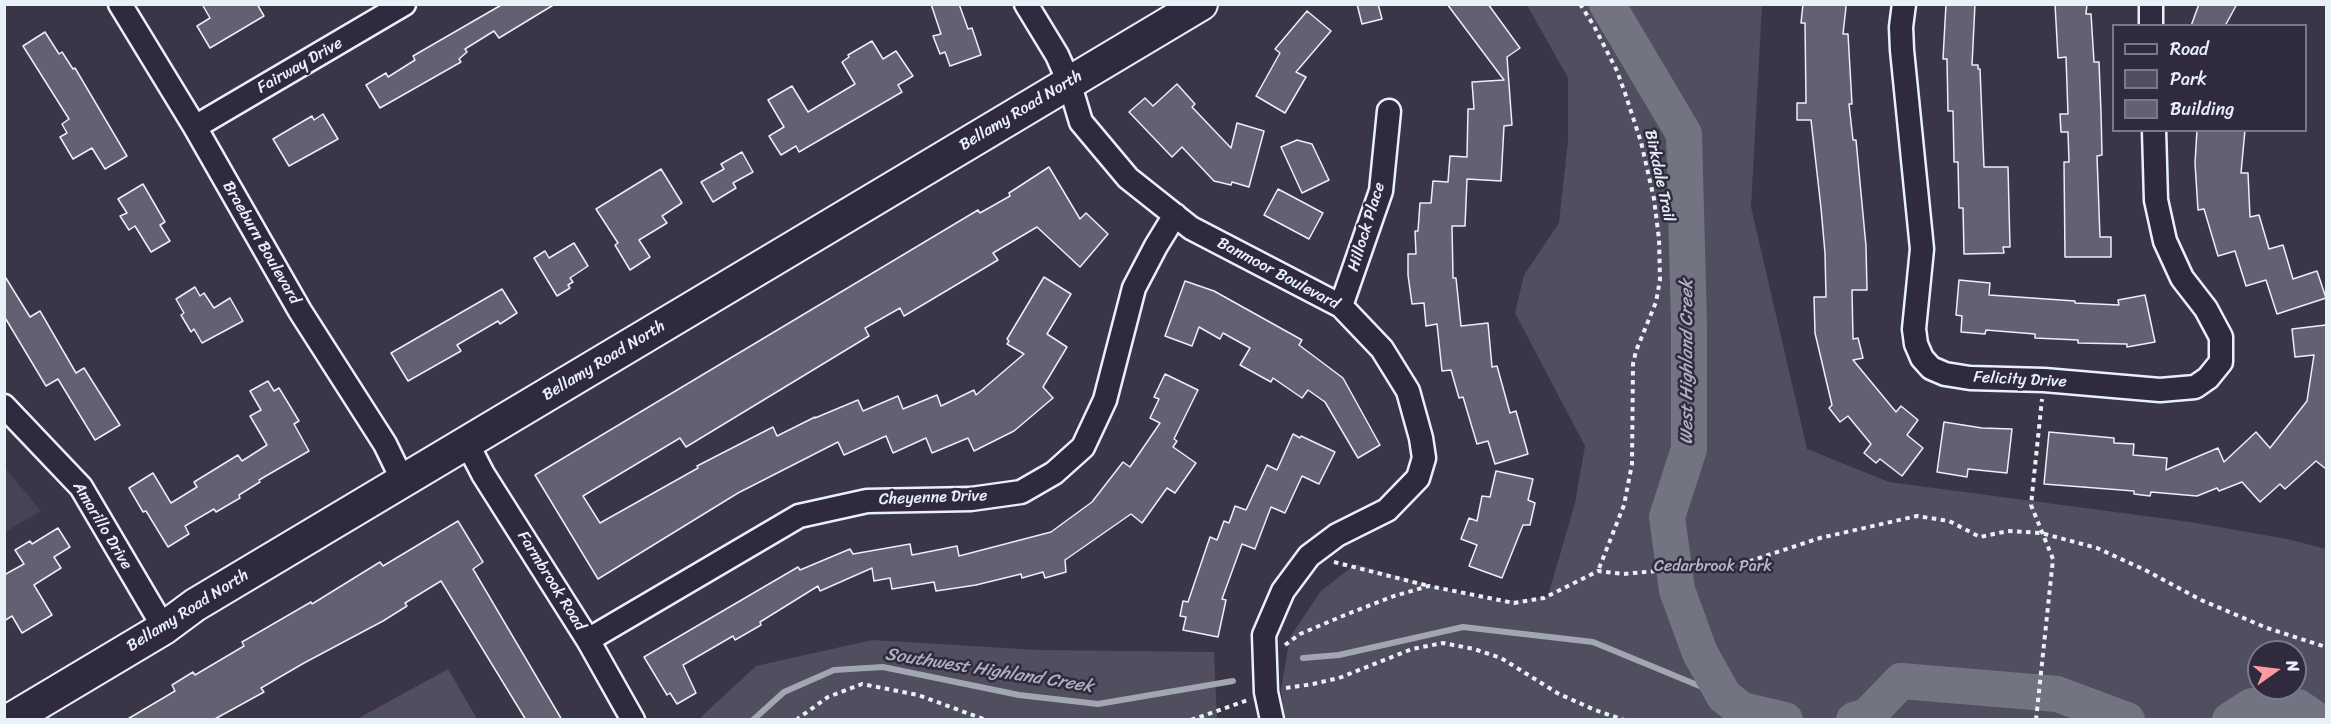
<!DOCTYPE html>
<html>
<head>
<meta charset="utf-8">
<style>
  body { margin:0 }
  #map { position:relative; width:2331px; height:724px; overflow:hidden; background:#3a3648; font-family:Sriracha,sans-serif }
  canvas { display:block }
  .frame { position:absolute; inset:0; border:6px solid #e8f1f8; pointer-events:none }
  .legend { position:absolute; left:2112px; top:24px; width:195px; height:108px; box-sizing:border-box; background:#2f2a3d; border:2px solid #797a88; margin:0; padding:8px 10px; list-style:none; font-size:18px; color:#e8f1f8 }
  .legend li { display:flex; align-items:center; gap:12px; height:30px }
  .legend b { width:30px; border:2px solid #797a88 }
  .north { position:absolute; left:2247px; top:640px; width:60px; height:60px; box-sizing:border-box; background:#2f2a3d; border:2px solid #797a88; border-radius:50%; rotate:76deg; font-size:16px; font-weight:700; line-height:24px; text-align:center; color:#e8f1f8 }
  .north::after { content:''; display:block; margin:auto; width:21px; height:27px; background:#ff9aa2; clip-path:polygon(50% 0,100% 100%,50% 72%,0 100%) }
</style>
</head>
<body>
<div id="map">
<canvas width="2331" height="724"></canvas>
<div class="frame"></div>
<ul class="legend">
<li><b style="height:8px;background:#2f2a3d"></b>Road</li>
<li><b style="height:16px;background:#504e5f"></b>Park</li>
<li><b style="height:16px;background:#636171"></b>Building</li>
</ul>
<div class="north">N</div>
</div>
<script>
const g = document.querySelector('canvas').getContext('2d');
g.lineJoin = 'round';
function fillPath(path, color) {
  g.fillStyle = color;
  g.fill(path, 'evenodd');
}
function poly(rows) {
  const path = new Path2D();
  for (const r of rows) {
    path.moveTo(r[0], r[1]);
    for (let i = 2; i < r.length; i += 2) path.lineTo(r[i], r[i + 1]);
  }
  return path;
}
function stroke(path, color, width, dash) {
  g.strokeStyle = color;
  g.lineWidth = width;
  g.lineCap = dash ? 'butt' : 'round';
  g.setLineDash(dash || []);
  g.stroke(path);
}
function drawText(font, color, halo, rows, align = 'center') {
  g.font = font + ' Sriracha,sans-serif';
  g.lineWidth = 5;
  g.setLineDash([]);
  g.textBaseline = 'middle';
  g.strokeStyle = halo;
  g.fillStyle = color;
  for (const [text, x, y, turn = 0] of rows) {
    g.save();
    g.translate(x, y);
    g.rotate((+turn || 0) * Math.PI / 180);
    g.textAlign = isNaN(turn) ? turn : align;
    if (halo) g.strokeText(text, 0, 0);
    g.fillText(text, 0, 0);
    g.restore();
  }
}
fillPath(poly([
  [5,468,41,511,5,532,4,532]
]), '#464354');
fillPath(poly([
  [1527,5,1762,5,1751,207,1807,449,1889,482,2190,522,2287,539,2326,549,2326,719,1285,719,1281,689,1290,637,1321,591,1356,564,1442,589,1499,601,1543,598,1548,596,1575,503,1585,446,1515,313,1524,275,1559,223,1568,141,1568,78],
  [2259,652,2295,652,2295,688,2259,688],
  [872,640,1038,650,1214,652,1217,719,701,719,702,716,756,666],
  [448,669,477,719,357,719]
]), '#504e5f');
stroke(poly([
  [1303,658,1339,655,1463,627,1593,642,1724,696],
  [753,720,784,692,834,670,883,667,1019,695,1098,704,1233,681]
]), '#a2a6b1', 6);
stroke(poly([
  [1607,4,1684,134,1689,323,1689,449,1667,517,1677,590,1700,653,1724,696,1742,710,1785,720],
  [1854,720,1867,716,1901,681,2057,694,2127,720],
  [2230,720,2252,706,2298,707,2317,720]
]), '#737482', 36);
const building = poly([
  [202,4,257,4,264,16,210,48,197,26,210,18,202,4],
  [503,4,555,4,499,38,494,31,465,49,467,52,459,59,461,62,380,108,366,85,386,73,388,77,415,60,413,56,503,4],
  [931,4,959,4,968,29,972,28,981,55,950,66,945,52,940,54,933,36,941,34,931,4],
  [1357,4,1378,4,1382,19,1362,24,1357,4],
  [1447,4,1488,4,1520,48,1507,57,1512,125,1504,126,1501,181,1467,179,1465,226,1452,226,1453,278,1456,278,1461,326,1488,323,1492,367,1497,366,1510,413,1516,411,1528,454,1495,464,1488,441,1477,444,1463,397,1459,398,1451,370,1442,371,1437,324,1426,326,1424,303,1412,304,1408,275,1408,254,1416,254,1415,231,1418,231,1420,203,1431,203,1433,181,1448,182,1450,156,1467,157,1468,109,1474,109,1472,82,1504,80,1447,4],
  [1803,4,1845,4,1846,7,1843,34,1848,34,1852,104,1849,104,1853,140,1856,140,1866,246,1867,290,1852,290,1853,339,1858,338,1863,358,1853,360,1896,412,1901,406,1918,420,1907,435,1923,448,1902,476,1880,459,1876,463,1864,453,1871,444,1848,416,1840,422,1829,408,1832,405,1815,333,1814,297,1826,297,1825,253,1821,208,1811,120,1797,120,1797,103,1806,103,1805,23,1801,23,1803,4],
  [1946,4,1975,4,1972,65,1978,65,1978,69,1980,69,1984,167,2008,167,2010,247,2003,247,2004,253,1964,254,1963,208,1959,208,1958,162,1954,162,1953,111,1948,111,1947,59,1943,59,1946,4],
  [2055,4,2087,4,2086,14,2091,14,2094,62,2099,62,2101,112,2102,155,2097,156,2100,237,2111,237,2111,257,2065,257,2064,162,2069,162,2068,132,2061,132,2060,114,2068,114,2066,57,2058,58,2055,4],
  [2199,4,2237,4,2225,26,2191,26,2199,4],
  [1307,11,1331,31,1296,72,1306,77,1285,113,1256,96,1280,53,1275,49,1307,11],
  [45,32,59,54,62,52,73,69,75,68,127,156,105,169,92,148,73,159,60,137,67,133,62,124,69,119,23,46,45,32],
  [872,41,883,59,896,51,913,76,898,85,902,92,799,152,796,146,781,155,769,136,784,127,768,100,792,86,808,112,855,84,842,62,849,57,848,55,872,41],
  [1177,84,1195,104,1192,107,1231,148,1237,123,1264,131,1249,187,1232,182,1231,185,1214,181,1182,147,1172,157,1129,112,1145,98,1153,106,1177,84],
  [323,114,338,139,289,166,273,139,312,116,314,120,323,114],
  [2197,130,2245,130,2241,173,2248,173,2250,217,2259,215,2269,249,2283,245,2293,279,2317,271,2326,298,2277,314,2266,280,2246,286,2235,251,2218,256,2204,209,2198,210,2195,163,2197,130],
  [1297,140,1312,144,1329,180,1302,193,1281,147,1297,140],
  [742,152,753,172,733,183,736,188,713,202,701,182,724,169,721,164,742,152],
  [1049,167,1080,219,1086,213,1108,234,1080,267,1037,227,993,253,998,260,904,316,900,308,865,328,869,336,686,447,680,438,583,496,600,523,698,468,697,466,773,427,777,436,815,417,815,418,858,400,863,411,898,396,903,409,937,395,941,406,974,390,976,395,1024,354,1007,344,1009,341,1007,339,1044,277,1071,294,1047,334,1067,347,1043,387,1053,398,1014,431,974,451,968,438,932,453,926,438,893,453,886,436,844,455,838,442,738,493,598,579,535,475,978,210,980,213,1010,196,1009,193,1049,167],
  [661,169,682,203,662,216,667,223,639,240,650,257,630,270,615,245,618,243,596,209,661,169],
  [143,184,165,222,160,225,170,241,151,252,135,226,129,230,120,216,127,213,118,199,143,184],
  [1278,189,1323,213,1309,239,1264,215,1278,189],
  [574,243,588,266,570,278,573,282,568,285,570,288,557,296,534,258,545,251,549,258,574,243],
  [4,275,30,317,40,311,76,373,84,368,120,425,95,440,58,379,46,386,4,316,4,275],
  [1959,280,1990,283,1989,295,2075,301,2075,303,2119,305,2118,300,2145,295,2155,342,2127,347,2127,344,2078,343,2078,340,2035,338,2035,334,1986,330,1985,334,1961,332,1962,316,1956,315,1959,280],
  [1185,281,1214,291,1302,340,1299,345,1343,378,1380,445,1358,458,1325,402,1308,390,1302,398,1273,378,1271,382,1240,365,1250,348,1223,333,1220,339,1199,327,1192,346,1165,336,1185,281],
  [195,287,200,296,204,293,214,308,230,298,243,321,202,343,194,329,191,332,181,315,184,313,176,299,195,287],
  [502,289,517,313,500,324,498,321,457,345,461,351,408,381,391,353,502,289],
  [2326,325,2326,469,2316,461,2285,489,2280,484,2260,502,2242,482,2219,491,2217,488,2197,496,2151,492,2150,496,2134,494,2134,491,2044,484,2049,432,2114,438,2114,443,2134,444,2133,455,2167,458,2166,470,2218,448,2224,462,2256,432,2270,448,2307,401,2314,355,2295,357,2292,329,2326,325],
  [1165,374,1198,390,1174,439,1177,441,1173,447,1196,463,1175,493,1167,488,1142,523,1131,514,1065,560,1066,572,1045,578,1043,572,1022,578,1021,574,976,585,936,591,934,582,892,589,890,578,874,581,872,568,820,591,818,586,760,622,761,625,735,640,733,636,683,665,696,693,677,704,670,693,667,695,644,657,798,567,800,570,850,549,853,554,910,544,912,555,957,546,959,556,1051,532,1092,502,1123,462,1130,467,1160,423,1150,418,1159,399,1154,397,1165,374],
  [268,381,274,391,279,388,293,411,299,421,294,424,309,451,259,480,260,482,239,495,240,498,216,512,214,509,185,526,189,534,168,547,146,511,143,512,129,488,153,473,171,503,197,487,194,482,238,455,242,461,267,445,250,416,261,410,250,391,268,381],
  [1944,422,1982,428,2012,429,2007,473,1968,469,1967,477,1937,472,1944,422],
  [1293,434,1300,438,1301,436,1335,452,1319,484,1302,476,1285,513,1271,507,1255,549,1242,544,1222,599,1226,600,1218,637,1183,630,1186,617,1180,616,1183,601,1188,602,1210,537,1217,540,1224,521,1229,523,1235,506,1246,510,1267,465,1277,470,1293,434],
  [1496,471,1533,479,1528,500,1535,503,1530,525,1523,525,1502,578,1469,566,1477,545,1461,539,1469,518,1477,521,1482,496,1490,497,1496,471],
  [458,521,483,562,473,569,562,720,526,720,441,581,405,603,407,606,383,621,304,663,261,688,264,692,213,720,126,720,175,691,172,685,193,672,195,675,244,646,242,642,311,602,312,604,380,562,383,566,458,521],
  [58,528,70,547,54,557,61,568,34,585,52,615,22,633,12,616,4,621,4,575,24,564,15,550,30,541,32,544,58,528]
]);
fillPath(building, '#636171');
stroke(building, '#e8f1f8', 1.5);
const street = poly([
  [120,4,195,127,300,311,385,444,403,481],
  [1026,4,1057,55,1069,82,1081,122,1128,178,1191,228,1341,306,1382,349,1408,391,1421,438,1424,458,1418,478,1387,510,1337,535,1309,556,1283,591,1264,635,1266,692,1272,720],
  [1904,4,1901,27,1902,50,1922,249,1914,329,1916,344,1922,358,1931,368,1945,374,1970,378,2044,380,2160,390,2195,387,2208,378,2221,362,2221,337,2206,309,2182,278,2165,241,2156,200,2154,130],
  [2151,4,2151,26],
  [195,127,404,4],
  [1341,306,1381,191,1389,111],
  [4,406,81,487,164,628],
  [467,443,483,474,588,640,633,720],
  [588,640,799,516,867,501,971,499,1021,492,1054,473,1083,447,1105,400,1134,288,1156,246,1175,215]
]);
const secondary = poly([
  [10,720,164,628,195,605,1201,4]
]);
stroke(street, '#e8f1f8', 27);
stroke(secondary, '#e8f1f8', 36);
stroke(poly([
  [1580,4,1594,26,1617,71,1625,93,1641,142,1654,199,1659,239,1660,280,1656,302,1636,351,1633,364,1632,464,1624,505,1598,571],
  [1334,562,1429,586],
  [1285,645,1300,634,1345,615,1394,596,1429,586,1514,603,1544,598,1598,571,1623,574,1744,563,1820,538,1917,516,1949,521,1980,537,2008,531,2041,533,2097,548,2145,570,2201,600,2267,628,2326,647],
  [1286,688,1313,684,1339,678,1412,649,1443,643,1474,649,1501,658,1559,694,1595,710,1624,720],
  [796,720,828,697,862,684,918,695,986,720],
  [1191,720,1248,700],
  [2036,720,2053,559,2031,505,2042,399]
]), '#e8f1f8', 4, [4.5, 4.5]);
stroke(street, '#2f2a3d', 22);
stroke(secondary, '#2f2a3d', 32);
drawText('16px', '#e8f1f8', '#2f2a3d', [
  ["Fairway Drive",300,66,-30],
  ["Bellamy Road North",1021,111,-31],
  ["Birkdale Trail",1659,176,78],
  ["Hillock Place",1367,227,-73],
  ["Braeburn Boulevard",261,243,60],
  ["Banmoor Boulevard",1278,274,28],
  ["Bellamy Road North",604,361,-31],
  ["Felicity Drive",2020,380,3],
  ["Cheyenne Drive",933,498,-2],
  ["Amarillo Drive",102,526,59],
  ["Farmbrook Road",551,581,58],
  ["Bellamy Road North",188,611,-32]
]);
drawText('16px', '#b3b8c2', '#2f2a3d', [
  ["Cedarbrook Park",1713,567]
]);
drawText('italic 18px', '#aeb2bd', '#2f2a3d', [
  ["West Highland Creek",1687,362,-90],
  ["Southwest Highland Creek",989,671,9]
]);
</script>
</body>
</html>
